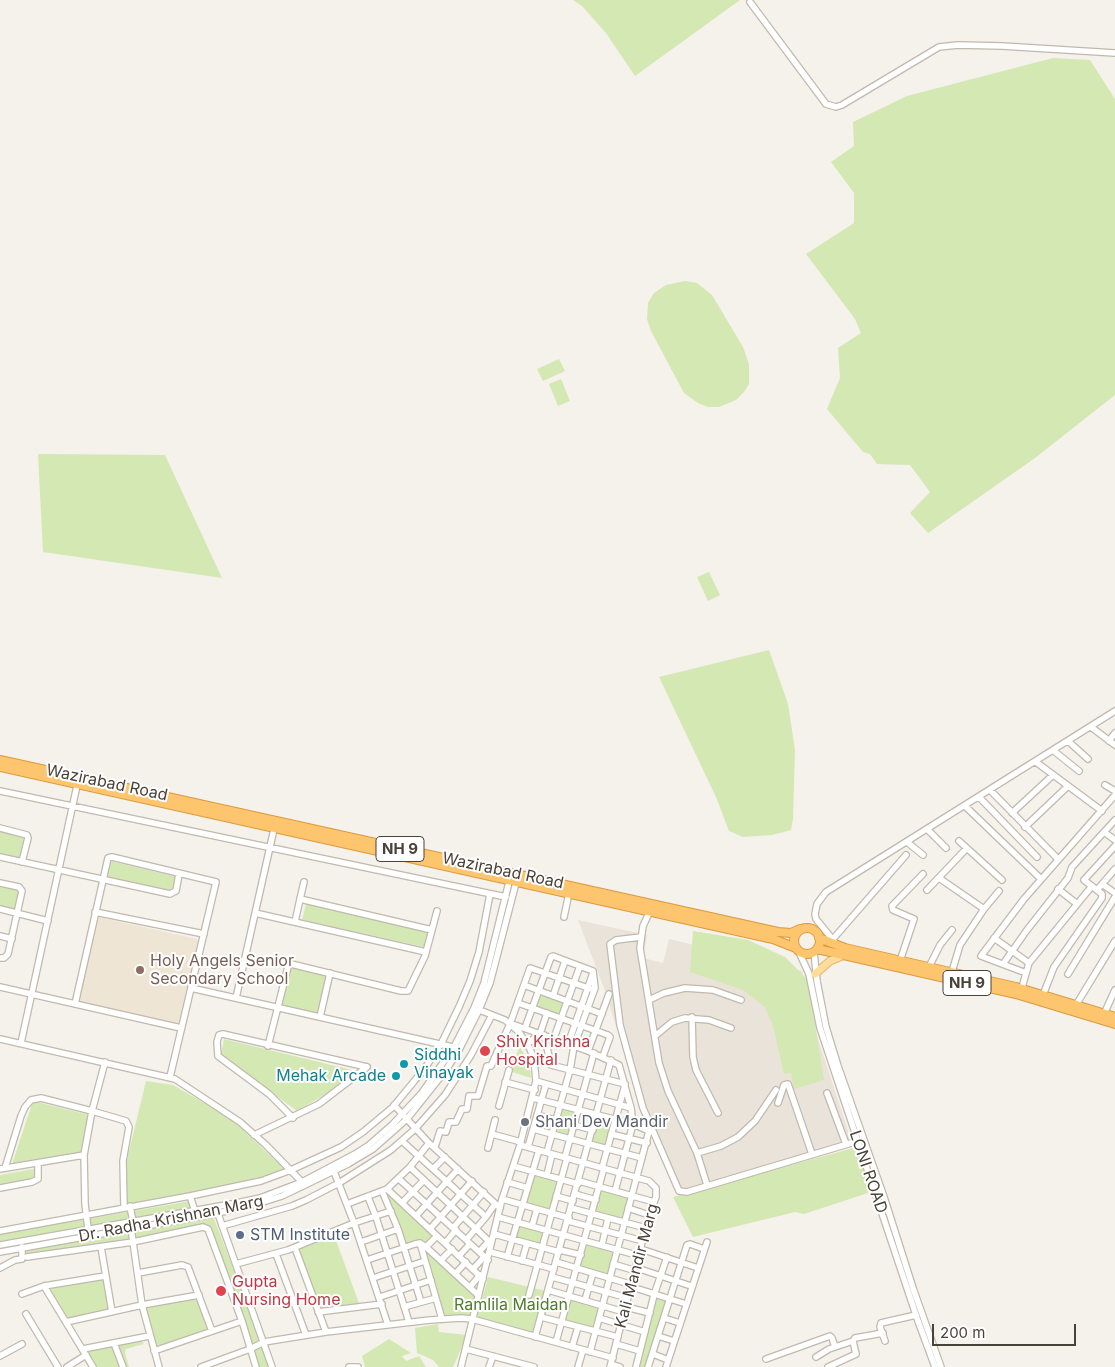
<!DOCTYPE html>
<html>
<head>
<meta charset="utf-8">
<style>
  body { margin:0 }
  #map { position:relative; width:1115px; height:1367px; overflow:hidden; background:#f5f1eb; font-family:Inter,sans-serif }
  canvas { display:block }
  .scale { position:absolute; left:932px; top:1324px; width:144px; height:22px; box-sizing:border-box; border:2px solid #494238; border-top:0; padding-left:6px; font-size:15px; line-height:18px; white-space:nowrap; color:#494238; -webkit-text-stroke:4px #fff; paint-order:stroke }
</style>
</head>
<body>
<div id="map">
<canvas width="1115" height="1367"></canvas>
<div class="scale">200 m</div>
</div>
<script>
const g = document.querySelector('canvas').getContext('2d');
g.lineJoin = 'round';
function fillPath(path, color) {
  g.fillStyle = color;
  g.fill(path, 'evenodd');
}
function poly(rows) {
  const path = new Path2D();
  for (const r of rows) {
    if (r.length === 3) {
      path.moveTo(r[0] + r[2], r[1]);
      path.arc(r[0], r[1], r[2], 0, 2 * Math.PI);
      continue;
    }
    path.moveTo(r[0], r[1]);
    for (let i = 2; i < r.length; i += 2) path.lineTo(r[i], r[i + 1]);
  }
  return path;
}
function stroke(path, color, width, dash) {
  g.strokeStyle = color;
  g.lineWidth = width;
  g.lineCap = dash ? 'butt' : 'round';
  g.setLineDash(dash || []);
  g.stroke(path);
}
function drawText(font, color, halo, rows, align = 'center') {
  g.font = font + ' Inter,sans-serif';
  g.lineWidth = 4;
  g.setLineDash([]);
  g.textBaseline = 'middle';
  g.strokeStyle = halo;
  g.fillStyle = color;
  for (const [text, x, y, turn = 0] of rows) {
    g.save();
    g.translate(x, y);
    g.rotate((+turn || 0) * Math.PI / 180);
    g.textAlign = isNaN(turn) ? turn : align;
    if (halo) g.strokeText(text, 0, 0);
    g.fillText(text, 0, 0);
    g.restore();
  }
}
fillPath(poly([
  [578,920,647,935,643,958,663,963,669,939,802,971,810,1015,852,1143,679,1194,644,1114,604,988]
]), '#e9e3d9');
fillPath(poly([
  [99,917,201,940,181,1025,78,1002]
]), '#eee5d5');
fillPath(poly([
  [573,0,740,0,635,76,606,33,582,6],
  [1053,58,1090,60,1115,99,1115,395,1035,458,928,533,910,513,930,492,910,465,877,464,870,454,863,452,827,409,840,378,838,348,861,333,855,319,806,254,854,223,854,193,831,162,854,146,853,122,907,96],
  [685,281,697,283,712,295,743,347,749,364,749,384,744,392,736,400,719,407,708,407,698,403,684,393,651,331,647,319,648,303,654,293,666,285],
  [559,359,565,371,543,381,537,369],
  [561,379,570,401,558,406,549,384],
  [38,454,165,455,222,578,43,552],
  [709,572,720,595,708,601,697,577],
  [769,650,788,704,795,750,793,819,791,830,772,835,743,837,729,831,716,797,659,677],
  [0,831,27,837,22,859,0,854],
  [110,861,177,877,174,892,107,877],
  [0,885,22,890,17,911,0,907],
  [306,904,428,931,424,947,302,920],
  [693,931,748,940,785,957,808,980,824,1080,794,1089,791,1073,784,1074,773,1026,765,1007,743,990,690,972],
  [290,967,327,976,317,1014,281,1005],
  [539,992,566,1001,561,1015,534,1006],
  [224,1039,356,1071,327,1093,297,1111,221,1055],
  [519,1046,529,1062,531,1078,512,1072],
  [146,1081,173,1085,230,1118,287,1171,262,1182,126,1207,126,1164],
  [33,1101,89,1115,81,1153,11,1167],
  [561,1107,576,1111,569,1138,554,1134],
  [598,1117,612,1121,605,1148,591,1144],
  [857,1147,874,1191,804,1214,795,1212,693,1237,673,1197],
  [39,1168,39,1180,0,1186,0,1175],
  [533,1173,559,1180,550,1211,524,1204],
  [600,1188,631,1197,624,1221,594,1212],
  [387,1192,435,1235,425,1245,404,1245],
  [191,1201,194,1212,0,1248,0,1234],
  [213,1216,271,1367,258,1367,209,1228,25,1258,24,1249],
  [518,1223,544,1231,540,1246,514,1238],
  [334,1235,360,1306,318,1311,297,1250],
  [585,1244,616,1252,609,1276,578,1268],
  [422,1247,477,1297,471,1315,443,1318],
  [488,1277,546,1291,534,1333,477,1318],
  [108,1278,115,1313,66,1322,45,1290],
  [656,1297,669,1301,647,1367,639,1367],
  [197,1298,208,1331,155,1350,146,1306],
  [570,1298,601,1306,594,1330,564,1321],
  [438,1324,439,1332,467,1335,453,1367,439,1367,433,1360,417,1353,415,1328],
  [140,1339,144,1344,126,1349,125,1353,129,1367,95,1367,84,1350],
  [389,1339,411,1353,402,1356,406,1361,419,1356,426,1367,365,1367,362,1356]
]), '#d4e8b4');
const minor = poly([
  [750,2,826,104,836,107,842,105,939,47,958,45,1002,46,1115,53],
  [1091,727,1115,745],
  [1068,741,1088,759],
  [1109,741,1115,733],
  [1054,751,1079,771],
  [1036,762,1102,811],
  [1105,785,1115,791],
  [990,790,1058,859],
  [0,791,506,897],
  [979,797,1037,857],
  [965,806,1041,879],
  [1012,813,1053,775],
  [1025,827,1068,786],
  [0,828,27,835,28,838,22,862],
  [927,829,946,848],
  [1104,832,1115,840],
  [959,841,1002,880],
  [907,842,923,855],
  [0,857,170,894,176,891,179,874],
  [939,878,984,909],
  [0,883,19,887,22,891,8,954,4,958,0,958],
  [1102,884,1115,893],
  [1058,889,1077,904],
  [927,890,966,849],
  [1097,890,1115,869],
  [300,899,304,882],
  [0,909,48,921],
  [650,911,643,926,640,948,659,1063,668,1091,697,1153,707,1185],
  [95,912,204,934],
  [255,913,426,952],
  [564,917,569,893],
  [295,922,300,899,432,930],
  [0,936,12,939],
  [641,937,616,940,610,944,620,1025,643,1108,679,1191,687,1192,858,1141],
  [994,938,1029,963],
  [833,939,906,855],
  [837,945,816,919,815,914,817,904,826,892,1115,711],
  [799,952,809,974,820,1028,835,1073,918,1321,935,1367],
  [814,952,817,981,826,1027,838,1066,884,1197,914,1291,941,1367],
  [275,960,401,991,408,991,425,956,437,911],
  [900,961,914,919,893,910,892,906,923,874],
  [1003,964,1027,930,1068,878,1072,867,1115,820],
  [929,967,940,945,952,930],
  [1026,973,981,956,1024,899,1115,795],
  [1068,974,1115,897],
  [951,975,960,945,984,909,999,891],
  [524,985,602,1014],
  [0,987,181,1028],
  [191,988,457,1048],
  [1021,991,1029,963,1092,886],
  [1043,995,1054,967,1102,898,1102,894,1084,880,1115,846],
  [553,996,565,961],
  [236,998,274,829],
  [649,1000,664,993,685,988,713,990,741,1000],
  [518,1003,608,1035,610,1037,603,1056],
  [75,1004,108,858,112,857,216,882,170,1077],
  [1076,1005,1115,941],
  [1104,1014,1115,990],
  [320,1017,330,973],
  [692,1017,693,1057,696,1070,718,1113],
  [512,1024,588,1051,619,1065,631,1108],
  [525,1028,551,957,553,956,593,971,595,988,574,1046,570,1070,547,1152],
  [544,1035,551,1065,625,1084],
  [655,1036,672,1022,685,1018,709,1020,731,1028],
  [554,1038,580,966],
  [0,1039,175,1079,240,1122,266,1145,302,1182],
  [21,1043,78,781],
  [527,1044,540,1034,547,1013],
  [568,1044,593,973],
  [268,1046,289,963],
  [588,1051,609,994],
  [536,1081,631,1108,633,1124,615,1191],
  [505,1082,535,1090],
  [827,1093,846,1144],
  [533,1098,633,1124,649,1131,590,1352],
  [778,1103,784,1085,788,1084,812,1154],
  [394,1105,429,1143,500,1208],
  [499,1106,509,1070],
  [537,1115,556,1120],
  [293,1118,269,1094,218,1056,217,1042,219,1035,223,1034,367,1067],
  [574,1125,593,1130],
  [533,1129,642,1158],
  [492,1134,521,1142],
  [611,1134,647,1143],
  [254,1135,319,1104,367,1067],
  [402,1141,486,1217],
  [520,1145,649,1181,656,1188,656,1197,649,1215,610,1367],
  [435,1147,440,1131,446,1132,449,1122,456,1122,462,1109,467,1109,469,1096,478,1096,487,1066,491,1066,510,1024,530,968,594,990],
  [528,1147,546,1084],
  [488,1148,495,1120],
  [697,1153,721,1146,738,1137,755,1121,776,1090],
  [565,1157,594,1053],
  [513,1166,578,1184],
  [410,1167,491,1243],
  [5,1168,21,1116,25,1107,31,1100,41,1098,92,1111,126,1121,129,1127,123,1161,124,1208],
  [434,1168,445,1157],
  [602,1168,625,1085],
  [0,1169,84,1155],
  [333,1169,354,1223,388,1325],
  [547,1175,552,1154],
  [399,1179,488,1260],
  [579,1181,654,1202],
  [507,1182,528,1188],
  [0,1188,32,1182,38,1179,38,1163],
  [387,1189,483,1279],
  [382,1191,398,1229,421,1302],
  [575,1194,596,1200],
  [190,1196,195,1211],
  [556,1196,573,1201],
  [368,1197,376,1217,409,1322],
  [502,1199,569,1218],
  [402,1203,424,1180],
  [347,1204,387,1189,410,1167,429,1143],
  [130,1206,133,1222],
  [571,1208,646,1228],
  [628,1208,649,1215],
  [217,1211,272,1367],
  [416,1216,458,1169],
  [498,1217,640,1256],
  [568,1221,643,1241],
  [222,1226,292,1206,306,1200,339,1183,391,1150,415,1129,445,1095,471,1055,492,1015],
  [532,1226,537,1209],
  [131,1228,142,1305,159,1367],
  [453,1228,484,1192],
  [88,1229,85,1204,84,1155,92,1111,105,1062],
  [430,1229,472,1181],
  [0,1231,190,1196,261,1181,291,1170,341,1147,363,1132,393,1107,425,1068,441,1044,459,1007,470,981,479,952,490,894],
  [494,1234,559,1252],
  [466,1240,486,1217,495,1204],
  [361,1242,398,1229],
  [420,1243,442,1319],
  [445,1243,456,1230],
  [0,1245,237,1203,260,1198,302,1182,355,1154,369,1145,393,1124,421,1094,454,1047,474,1008,484,983,510,878],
  [602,1245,608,1218],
  [101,1247,112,1312],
  [426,1247,437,1236],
  [295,1248,326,1332],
  [641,1249,698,1268],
  [560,1250,581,1255],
  [0,1252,218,1213,260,1203,282,1196,305,1185,348,1164,373,1149,407,1119,446,1070,460,1048,479,1010,490,983,517,879],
  [479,1252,489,1241],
  [490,1252,554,1269],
  [276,1254,306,1335],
  [459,1256,470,1244],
  [27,1257,133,1242,203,1227,208,1229,242,1321,256,1367],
  [507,1257,539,1150],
  [367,1260,415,1244,420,1243,426,1247,478,1295],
  [441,1260,452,1249],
  [522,1261,527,1243],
  [556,1262,633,1285],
  [236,1264,288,1250,354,1223,391,1211],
  [613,1264,636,1271],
  [0,1268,15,1260,22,1259,22,1247],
  [637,1268,691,1286],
  [473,1269,484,1257],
  [138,1273,182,1265,188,1267,212,1331],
  [455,1274,466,1262],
  [552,1277,628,1298],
  [373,1278,425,1261],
  [44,1286,93,1367],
  [470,1287,480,1275],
  [632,1287,686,1304],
  [548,1290,624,1312],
  [22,1294,44,1286,105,1276],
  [529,1295,567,1158],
  [380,1297,431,1280],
  [585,1300,593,1273],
  [545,1303,565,1309],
  [404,1307,436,1298],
  [626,1307,650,1313],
  [318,1312,382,1304],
  [26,1314,58,1367],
  [541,1317,618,1337],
  [599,1318,645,1332],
  [664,1318,680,1323],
  [66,1322,142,1305,199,1295],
  [658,1336,674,1341],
  [535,1337,611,1060],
  [885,1341,880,1327,881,1323,916,1315],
  [556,1342,604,1168],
  [114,1343,123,1367],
  [616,1344,640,1351],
  [572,1347,578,1327],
  [83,1349,149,1336],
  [466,1349,534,1367],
  [154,1351,242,1321],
  [653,1354,668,1360],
  [0,1356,22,1344],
  [816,1357,829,1349,853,1341],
  [766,1359,830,1336,832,1338,835,1347],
  [611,1364,620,1367],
  [67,1367,86,1355],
  [201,1367,250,1349,264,1342,326,1332,430,1320,461,1318,472,1319,613,1358],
  [349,1367,358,1367],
  [461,1367,502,1199,520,1145,536,1081,534,1059,530,1049,519,1032,505,1020,477,1009],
  [489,1367,493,1356],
  [578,1367,583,1350],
  [636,1367,654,1295,667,1257],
  [648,1367,687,1245,690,1244,704,1249],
  [666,1367,707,1242],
  [828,1367,856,1354,853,1341,855,1338,883,1333]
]);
const major = poly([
  [815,974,830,961,844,955]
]);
const highway = poly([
  [0,760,778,932,791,933,800,929],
  [0,767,773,939,796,948],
  [807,941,13],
  [819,938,845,948,1016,987,1115,1017],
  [817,949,1016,994,1115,1024]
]);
stroke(minor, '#c1b9ad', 8);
stroke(major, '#e3b86a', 9);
stroke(highway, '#dd993d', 10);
stroke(minor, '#fff', 5.5);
stroke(major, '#fddc9c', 7);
stroke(highway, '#fcc56e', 8);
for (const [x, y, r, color] of [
  [140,970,5,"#8d6e63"],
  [485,1051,6,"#e0444e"],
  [404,1064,5,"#0f9aa8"],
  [396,1076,5,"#0f9aa8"],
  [525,1122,5,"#6b7280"],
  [240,1235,5,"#5c6f8a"],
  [221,1291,6,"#e0444e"]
]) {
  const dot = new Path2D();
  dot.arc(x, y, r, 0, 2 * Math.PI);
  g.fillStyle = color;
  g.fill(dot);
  stroke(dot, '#fff', 2);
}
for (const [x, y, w] of [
  [400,849,48],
  [967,983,48]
]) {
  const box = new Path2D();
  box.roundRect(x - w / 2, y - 12.5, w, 25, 4);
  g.fillStyle = '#fff';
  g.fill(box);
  stroke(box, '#494238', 1);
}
drawText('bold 15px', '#494238', null, [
  ["NH 9",400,849],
  ["NH 9",967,983]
]);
drawText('16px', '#494238', '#fff', [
  ["Wazirabad Road",107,783,12],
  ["Wazirabad Road",503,871,12],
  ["LONI ROAD",868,1172,71],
  ["Dr. Radha Krishnan Marg",171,1219,-11],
  ["Kali Mandir Marg",637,1266,-75]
]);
drawText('16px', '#785e54', '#fff', [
  ["Holy Angels Senior",150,961],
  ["Secondary School",150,979]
], 'left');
drawText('16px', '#be3a42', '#fff', [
  ["Shiv Krishna",496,1042],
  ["Hospital",496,1060],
  ["Gupta",232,1282],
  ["Nursing Home",232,1300]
], 'left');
drawText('16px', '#0d838f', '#fff', [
  ["Siddhi",414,1055],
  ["Vinayak",414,1073],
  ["Mehak Arcade",386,1076,"right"]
], 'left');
drawText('16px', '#5b616d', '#fff', [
  ["Shani Dev Mandir",535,1122]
], 'left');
drawText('16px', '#4e5e75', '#fff', [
  ["STM Institute",250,1235]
], 'left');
drawText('16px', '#4e7c2b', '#fff', [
  ["Ramlila Maidan",511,1305]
]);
</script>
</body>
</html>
